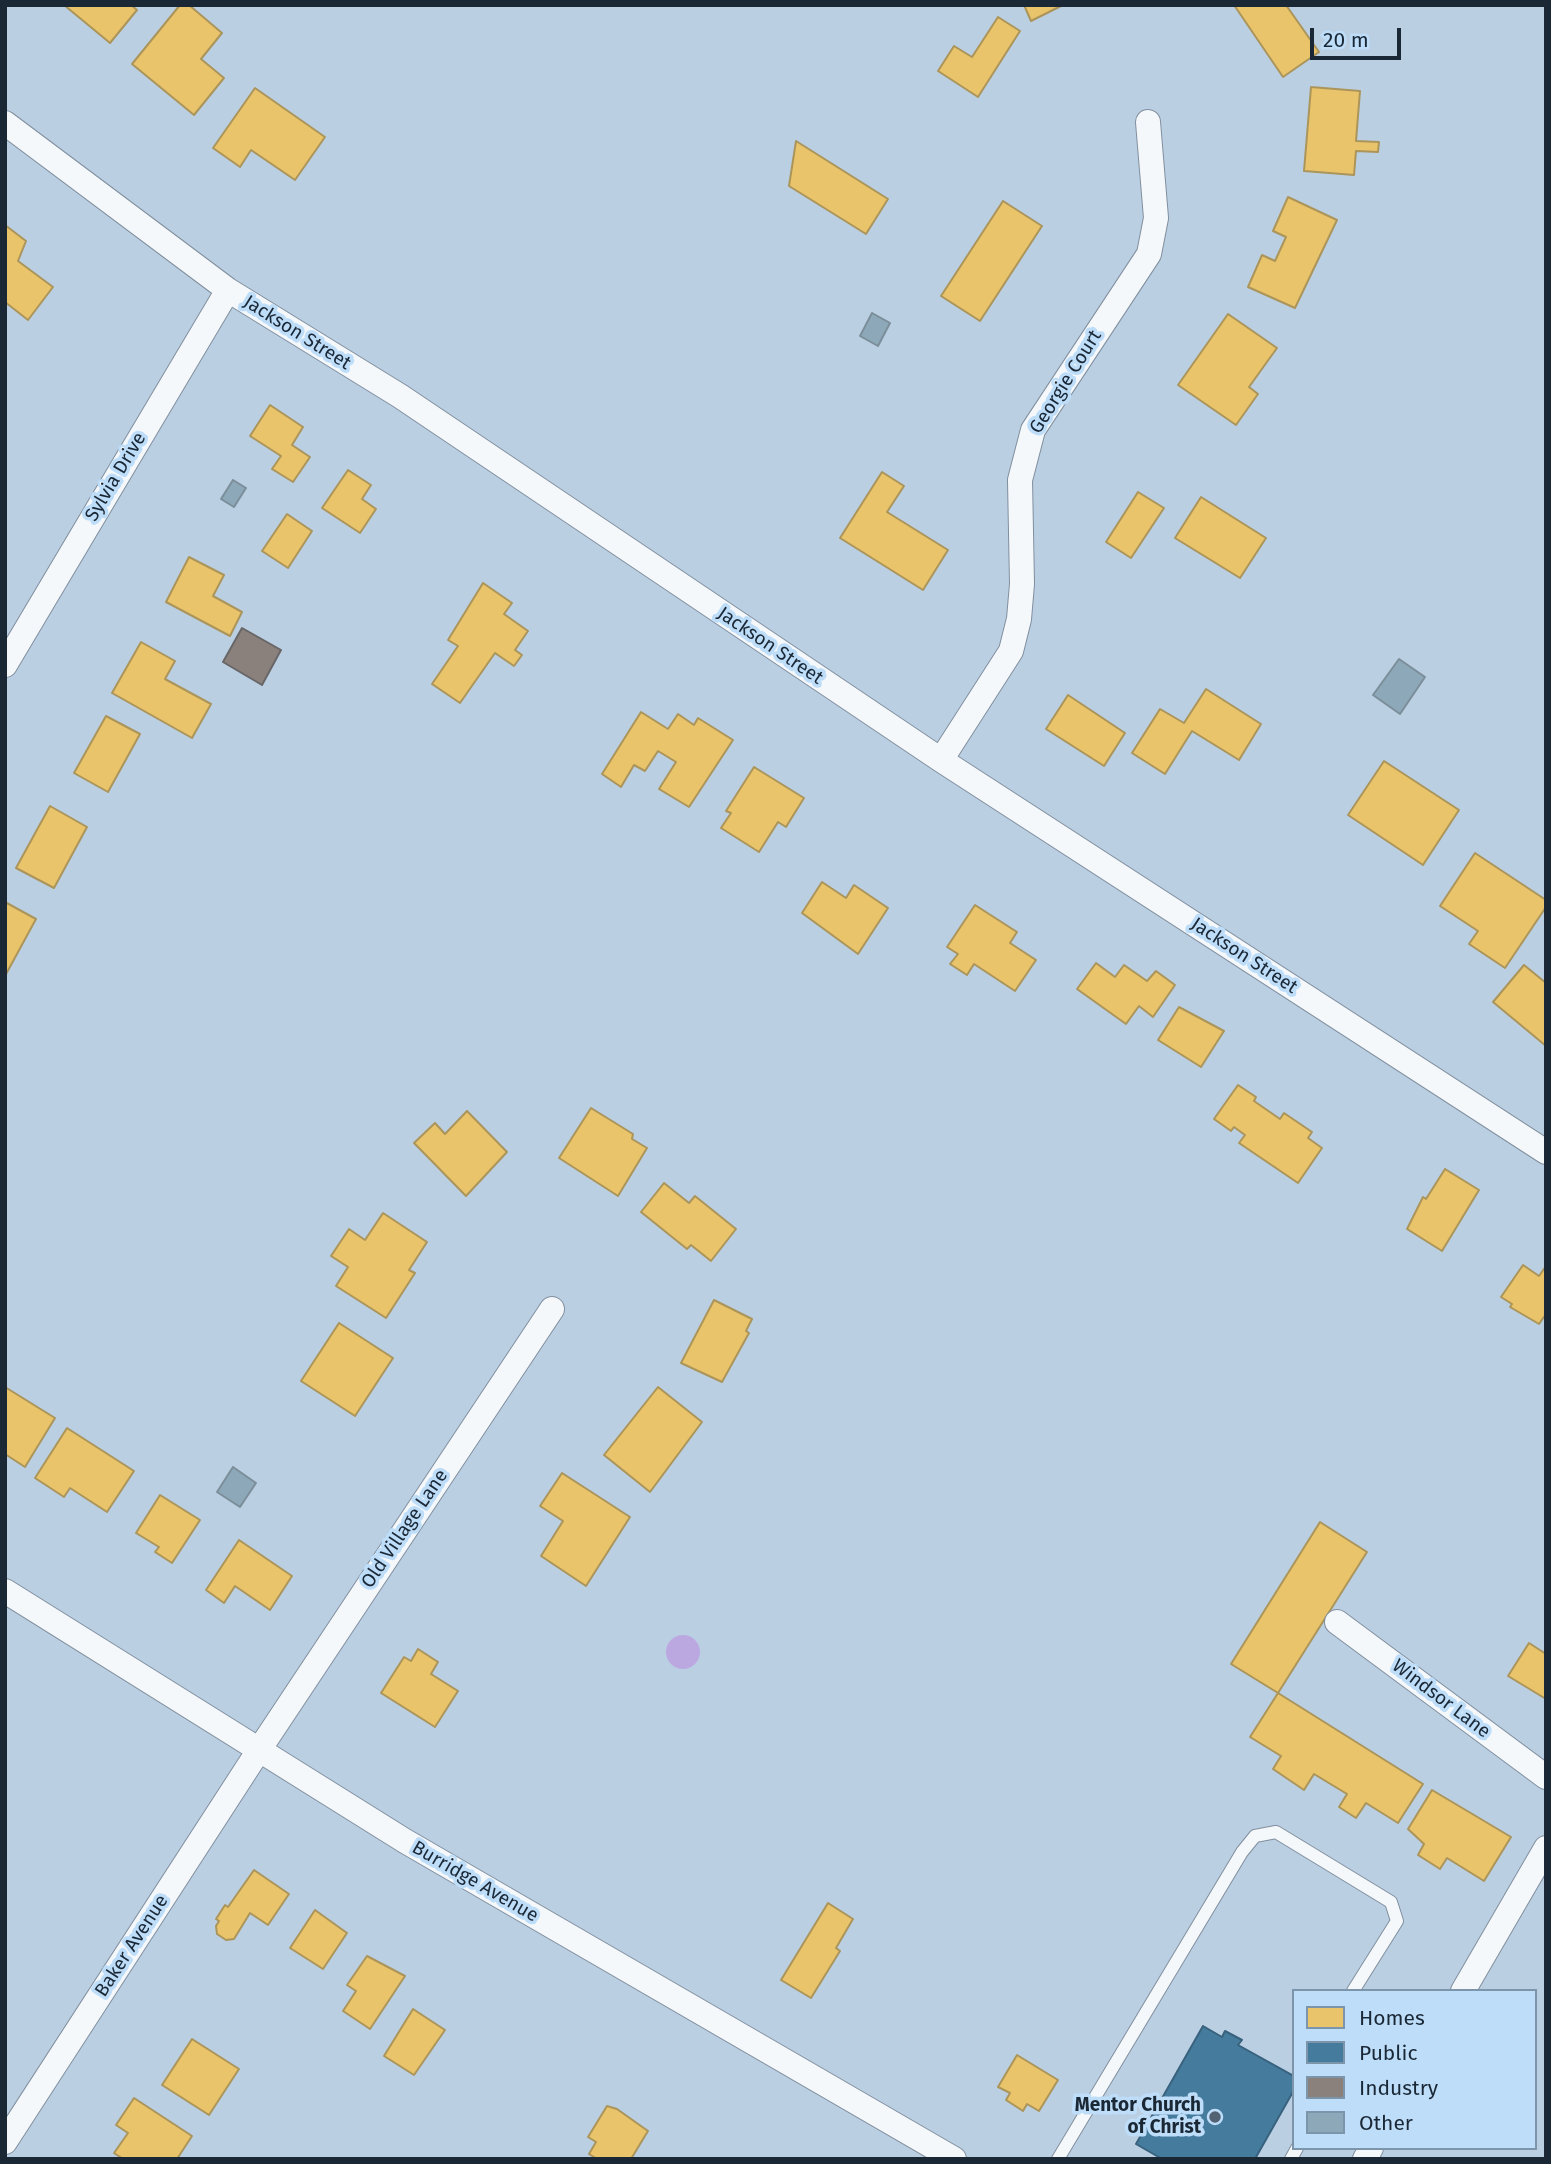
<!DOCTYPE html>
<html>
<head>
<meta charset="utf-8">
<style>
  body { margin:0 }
  #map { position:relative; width:1551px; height:2164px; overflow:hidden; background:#bbcfe3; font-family:"Fira Sans",sans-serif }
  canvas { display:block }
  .frame { position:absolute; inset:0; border:7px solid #1a2836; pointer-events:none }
  .legend { position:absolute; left:1292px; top:1989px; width:245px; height:161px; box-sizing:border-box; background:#beddf9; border:2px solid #7c95ab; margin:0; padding:9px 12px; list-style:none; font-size:21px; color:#1a2836 }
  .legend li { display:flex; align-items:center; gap:14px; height:35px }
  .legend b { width:35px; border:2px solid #7c95ab }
  .scale { position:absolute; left:1310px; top:28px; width:91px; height:32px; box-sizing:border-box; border:4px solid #1a2836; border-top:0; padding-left:9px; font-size:21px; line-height:24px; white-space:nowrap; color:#1a2836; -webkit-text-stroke:5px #beddf9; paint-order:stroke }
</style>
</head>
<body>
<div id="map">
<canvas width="1551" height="2164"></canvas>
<div class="frame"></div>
<ul class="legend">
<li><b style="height:19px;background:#e9c46a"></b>Homes</li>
<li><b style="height:19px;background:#457b9d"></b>Public</li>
<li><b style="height:19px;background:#8a817c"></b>Industry</li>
<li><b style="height:19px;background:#8da9b9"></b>Other</li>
</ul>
<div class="scale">20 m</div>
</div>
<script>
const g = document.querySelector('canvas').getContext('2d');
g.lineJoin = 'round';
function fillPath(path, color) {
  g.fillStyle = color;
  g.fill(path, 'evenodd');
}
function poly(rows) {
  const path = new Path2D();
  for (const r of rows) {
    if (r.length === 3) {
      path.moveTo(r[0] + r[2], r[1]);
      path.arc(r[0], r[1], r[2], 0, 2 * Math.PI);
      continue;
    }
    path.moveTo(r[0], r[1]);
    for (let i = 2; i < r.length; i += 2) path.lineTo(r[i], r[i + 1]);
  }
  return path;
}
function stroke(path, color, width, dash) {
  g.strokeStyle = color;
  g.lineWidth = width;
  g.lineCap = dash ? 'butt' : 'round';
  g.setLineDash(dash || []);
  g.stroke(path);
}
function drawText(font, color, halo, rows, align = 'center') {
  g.font = font + ' "Fira Sans",sans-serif';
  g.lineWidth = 7;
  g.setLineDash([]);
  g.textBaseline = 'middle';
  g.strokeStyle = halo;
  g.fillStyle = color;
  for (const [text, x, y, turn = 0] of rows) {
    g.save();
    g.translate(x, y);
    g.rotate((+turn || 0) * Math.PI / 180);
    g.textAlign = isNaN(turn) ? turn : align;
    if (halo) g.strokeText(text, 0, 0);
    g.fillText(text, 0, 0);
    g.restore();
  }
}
fillPath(poly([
  [683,1652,17]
]), '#bba8e0');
const homes = poly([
  [64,5,131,5,137,10,110,43,64,5],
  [180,5,189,5,222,33,201,59,224,78,194,115,132,64,180,5],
  [1024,5,1063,5,1031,21,1024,5],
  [1234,5,1286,5,1319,52,1283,77,1234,5],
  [998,17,1020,31,978,97,938,71,954,46,972,57,998,17],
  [1311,87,1360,91,1356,141,1379,142,1378,152,1356,151,1354,175,1304,171,1311,87],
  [255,88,325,137,295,180,251,150,240,167,213,148,255,88],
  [796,141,888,199,866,234,789,186,796,141],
  [1288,197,1337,220,1295,308,1248,287,1262,255,1275,261,1286,237,1273,231,1288,197],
  [1003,201,1042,226,980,321,941,296,1003,201],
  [5,225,26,241,18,261,53,287,28,320,5,302,5,225],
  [1228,314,1277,348,1249,387,1258,394,1236,425,1178,385,1228,314],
  [270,405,303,427,292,445,310,457,293,482,272,469,281,456,250,436,270,405],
  [348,470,371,485,362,499,376,509,360,533,322,508,348,470],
  [882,472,904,486,887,512,948,550,923,590,840,538,882,472],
  [1138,492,1164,508,1131,558,1106,542,1138,492],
  [1201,497,1266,538,1240,578,1175,538,1201,497],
  [287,514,312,531,288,568,262,551,287,514],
  [189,557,224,575,213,596,242,612,230,636,166,602,189,557],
  [483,583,512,603,504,614,528,631,515,650,522,655,514,666,495,653,460,703,432,684,458,646,448,640,483,583],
  [141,642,175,661,165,679,211,704,192,738,112,693,141,642],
  [1206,689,1261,724,1239,760,1192,731,1165,774,1132,753,1160,709,1184,723,1206,689],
  [1068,695,1125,733,1104,766,1046,729,1068,695],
  [641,712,668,729,678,714,694,725,698,718,733,740,689,807,659,789,676,762,658,751,645,771,634,765,621,787,602,774,641,712],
  [106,716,140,734,108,792,74,773,106,716],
  [1384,761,1459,810,1423,865,1348,815,1384,761],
  [754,767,804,798,786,827,778,822,759,852,721,828,731,813,726,811,754,767],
  [50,806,87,827,54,888,16,868,50,806],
  [1475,853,1546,900,1546,907,1505,968,1469,944,1478,931,1440,906,1475,853],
  [822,882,846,898,854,885,888,908,858,954,802,913,822,882],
  [5,902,36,919,5,976,5,902],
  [975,905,1017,932,1010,943,1036,960,1015,991,974,964,967,975,950,964,958,954,947,947,975,905],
  [1096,963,1115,977,1124,965,1147,981,1156,971,1175,985,1153,1017,1139,1006,1126,1024,1077,989,1096,963],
  [1524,965,1546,983,1546,1046,1493,1002,1524,965],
  [1179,1007,1224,1031,1201,1067,1158,1040,1179,1007],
  [1238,1085,1256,1097,1254,1101,1280,1119,1284,1113,1312,1132,1308,1138,1322,1148,1298,1183,1239,1143,1245,1135,1234,1127,1231,1131,1214,1119,1238,1085],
  [591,1108,633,1134,632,1139,647,1148,618,1196,559,1158,591,1108],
  [467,1111,507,1152,466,1196,414,1143,435,1123,445,1134,467,1111],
  [1445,1169,1479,1190,1442,1251,1407,1229,1423,1197,1426,1199,1445,1169],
  [664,1183,689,1203,695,1196,736,1229,711,1261,691,1245,687,1249,641,1212,664,1183],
  [383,1213,427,1242,409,1270,415,1273,386,1318,336,1286,348,1267,331,1256,349,1229,365,1240,383,1213],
  [1523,1265,1539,1276,1546,1266,1546,1314,1539,1324,1510,1307,1512,1304,1501,1297,1523,1265],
  [714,1300,752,1319,746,1331,749,1333,722,1382,681,1363,714,1300],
  [339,1323,393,1358,355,1416,301,1381,339,1323],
  [5,1387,55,1418,25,1467,5,1454,5,1387],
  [658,1387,702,1422,650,1492,604,1455,658,1387],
  [67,1428,134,1471,107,1512,70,1488,64,1497,35,1478,67,1428],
  [562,1473,630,1517,586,1586,541,1556,563,1521,540,1506,562,1473],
  [160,1495,200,1520,172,1563,155,1552,159,1547,136,1533,160,1495],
  [1320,1522,1367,1552,1278,1693,1231,1664,1320,1522],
  [239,1540,292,1576,270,1610,235,1586,224,1603,206,1590,239,1540],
  [1529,1643,1546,1654,1546,1699,1508,1676,1529,1643],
  [418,1649,438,1662,431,1674,458,1691,435,1727,381,1693,404,1657,411,1661,418,1649],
  [1278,1693,1423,1784,1398,1823,1366,1803,1356,1818,1339,1807,1347,1794,1314,1774,1304,1790,1273,1769,1281,1756,1250,1737,1278,1693],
  [1432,1790,1511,1837,1484,1881,1447,1858,1440,1869,1418,1855,1424,1844,1408,1829,1432,1790],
  [254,1870,289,1894,268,1925,250,1913,234,1939,226,1940,217,1934,216,1926,219,1921,216,1919,225,1905,228,1907,254,1870],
  [828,1903,853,1919,836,1948,840,1951,811,1998,781,1980,828,1903],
  [315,1910,347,1933,323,1969,290,1948,315,1910],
  [367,1956,405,1976,370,2029,343,2011,356,1991,347,1985,367,1956],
  [413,2009,445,2030,414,2075,384,2056,413,2009],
  [192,2039,239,2069,209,2115,162,2085,192,2039],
  [1017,2055,1058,2080,1039,2111,1027,2104,1023,2111,1006,2100,1010,2093,998,2087,1017,2055],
  [134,2098,192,2136,177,2159,123,2159,114,2153,128,2133,116,2125,134,2098],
  [607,2106,617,2109,648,2131,631,2159,597,2159,589,2154,596,2142,588,2137,607,2106]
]);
fillPath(homes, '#e9c46a');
stroke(homes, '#ab955a', 2);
const public = poly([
  [1203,2026,1222,2037,1225,2031,1242,2040,1238,2045,1294,2076,1294,2090,1255,2159,1162,2159,1136,2144,1203,2026]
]);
fillPath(public, '#457b9d');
stroke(public, '#38627e', 2);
const industry = poly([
  [242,628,281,650,262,685,223,662,242,628]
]);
fillPath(industry, '#8a817c');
stroke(industry, '#686667', 2);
const building = poly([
  [872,313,890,323,878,346,860,336,872,313],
  [233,480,246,488,234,507,221,499,233,480],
  [1399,659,1425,677,1400,714,1373,695,1399,659],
  [233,1467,256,1483,240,1507,217,1492,233,1467]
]);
fillPath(building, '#8da9b9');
stroke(building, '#7b8e9a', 2);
const service = poly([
  [1058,2159,1242,1852,1255,1836,1276,1832,1391,1902,1397,1921,1353,1991],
  [1291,2159,1297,2148]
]);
const minor = poly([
  [5,123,228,290,400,396,941,760,1546,1152],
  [5,665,228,290],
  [941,760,1011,651,1019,619,1022,584,1020,480,1033,430,1149,254,1156,218,1148,122],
  [5,1591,405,1841,954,2159],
  [1337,1622,1546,1777],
  [1463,1991,1546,1848],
  [5,2142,259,1750,552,1309],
  [1365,2159,1371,2148]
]);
stroke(service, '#808f9e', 14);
stroke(minor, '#808f9e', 26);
stroke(service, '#f5f8fb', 12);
stroke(minor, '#f5f8fb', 24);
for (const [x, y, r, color] of [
  [1215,2117,7,"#526273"]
]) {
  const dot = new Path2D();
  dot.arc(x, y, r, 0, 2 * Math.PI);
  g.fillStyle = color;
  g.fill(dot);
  stroke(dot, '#beddf9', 2.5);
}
drawText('19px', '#1a2836', '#beddf9', [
  ["Jackson Street",297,333,32],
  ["Georgie Court",1066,382,-58],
  ["Sylvia Drive",116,477,-59],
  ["Jackson Street",770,646,34],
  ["Jackson Street",1244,956,33],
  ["Old Village Lane",405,1529,-56],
  ["Windsor Lane",1441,1699,37],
  ["Burridge Avenue",475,1882,30],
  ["Baker Avenue",132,1946,-57]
]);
drawText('bold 19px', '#1a2836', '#beddf9', [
  ["Mentor Church",1201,2106],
  ["of Christ",1201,2128]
], 'right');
</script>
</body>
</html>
